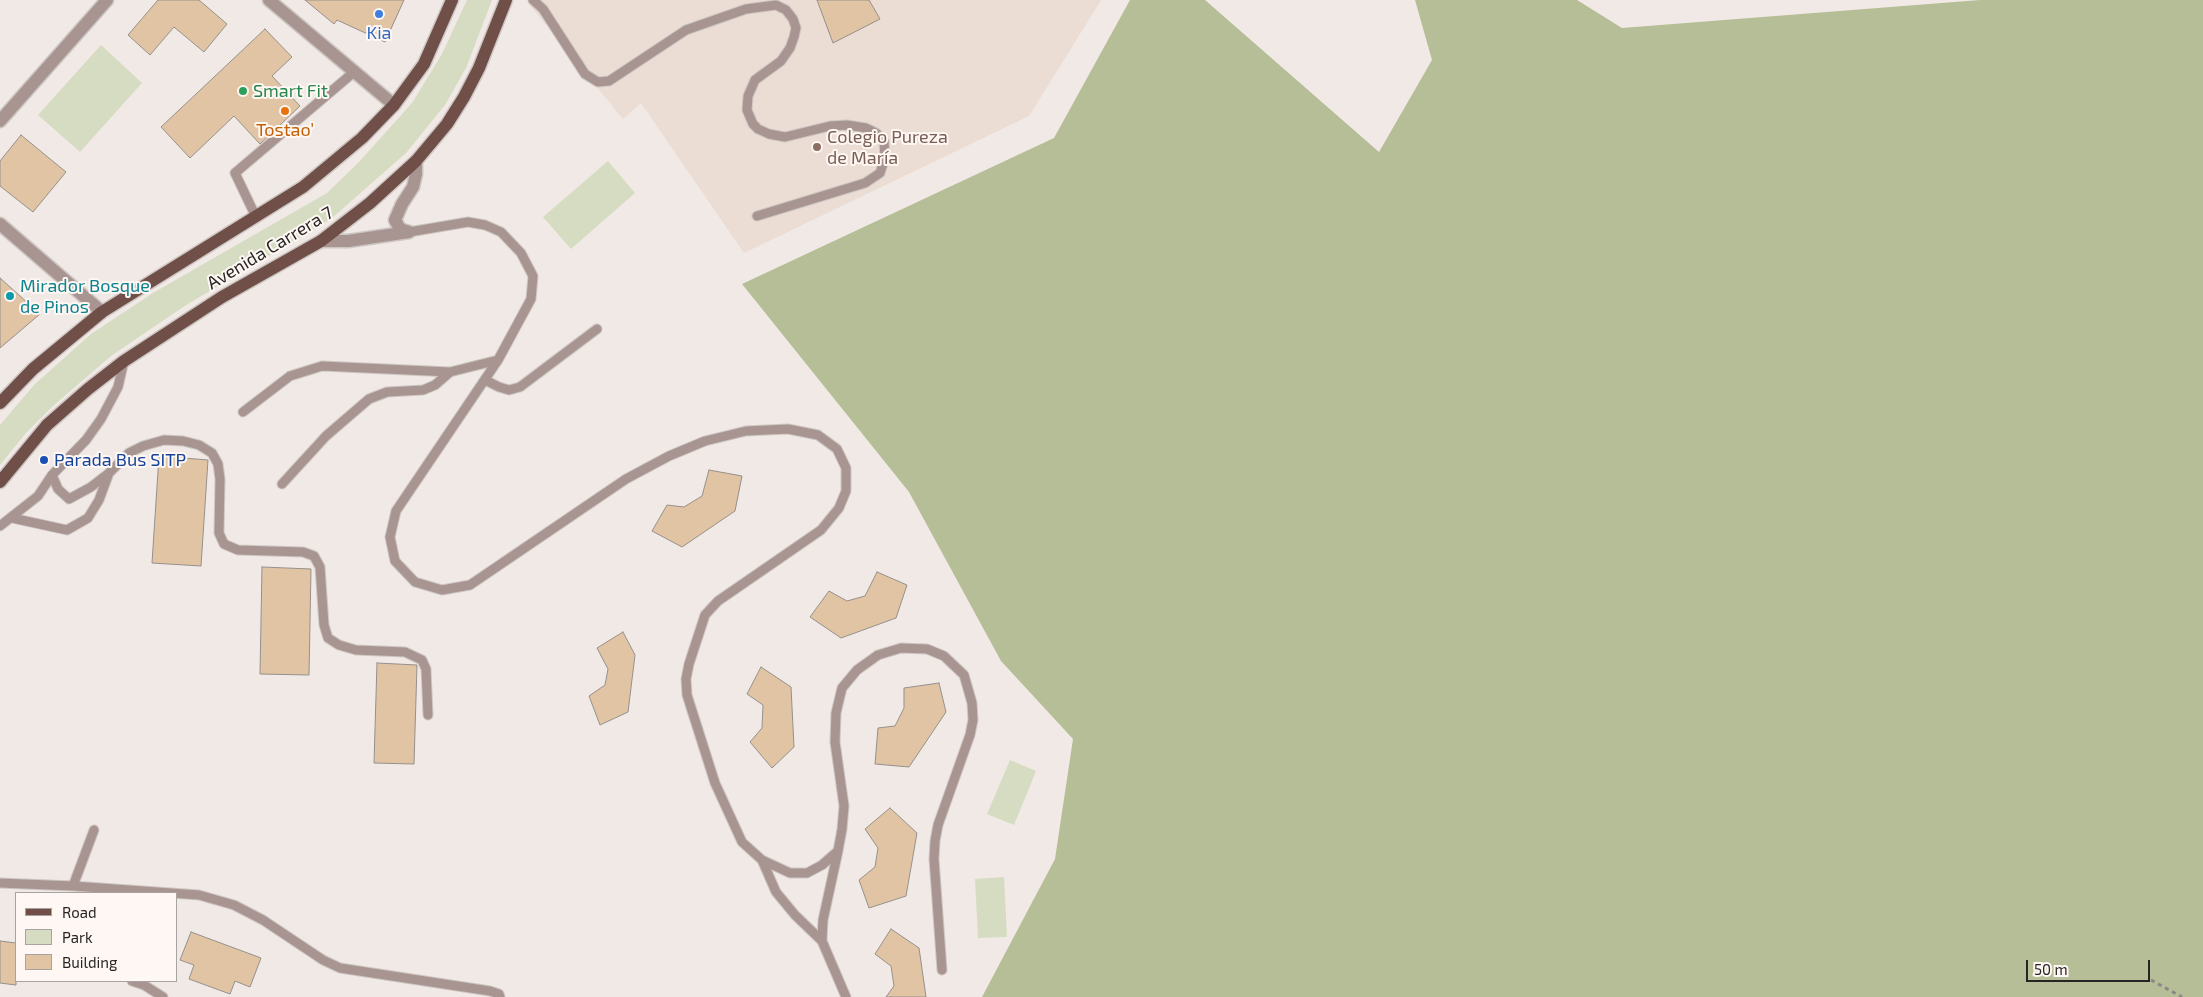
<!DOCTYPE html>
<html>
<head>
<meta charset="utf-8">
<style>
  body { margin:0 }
  #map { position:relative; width:2203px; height:997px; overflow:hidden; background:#f1e9e5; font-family:"Exo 2",sans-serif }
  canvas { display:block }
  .legend { position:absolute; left:15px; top:892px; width:162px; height:90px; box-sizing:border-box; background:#fef7f3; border:1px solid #a8a3a0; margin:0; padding:6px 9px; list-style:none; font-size:15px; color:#272423 }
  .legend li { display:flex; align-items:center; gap:10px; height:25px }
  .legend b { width:25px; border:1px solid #a8a3a0 }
  .scale { position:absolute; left:2026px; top:960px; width:124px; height:22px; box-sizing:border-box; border:2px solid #272423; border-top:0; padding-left:6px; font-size:15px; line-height:18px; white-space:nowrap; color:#272423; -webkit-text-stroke:4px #fef7f3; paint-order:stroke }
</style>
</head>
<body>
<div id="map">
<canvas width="2203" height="997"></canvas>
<ul class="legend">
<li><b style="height:6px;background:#6f4f48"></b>Road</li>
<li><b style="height:14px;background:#d6dcc1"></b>Park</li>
<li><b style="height:14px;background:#e1c4a4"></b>Building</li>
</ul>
<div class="scale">50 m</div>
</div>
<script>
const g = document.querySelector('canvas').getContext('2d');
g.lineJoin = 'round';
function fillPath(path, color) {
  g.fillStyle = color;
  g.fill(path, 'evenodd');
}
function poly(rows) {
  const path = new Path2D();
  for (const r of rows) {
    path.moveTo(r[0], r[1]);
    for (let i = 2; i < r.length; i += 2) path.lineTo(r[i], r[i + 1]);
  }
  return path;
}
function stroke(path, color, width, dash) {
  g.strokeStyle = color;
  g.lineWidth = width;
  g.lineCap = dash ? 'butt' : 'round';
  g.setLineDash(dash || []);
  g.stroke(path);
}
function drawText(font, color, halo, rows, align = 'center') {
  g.font = font + ' "Exo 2",sans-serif';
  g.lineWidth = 4;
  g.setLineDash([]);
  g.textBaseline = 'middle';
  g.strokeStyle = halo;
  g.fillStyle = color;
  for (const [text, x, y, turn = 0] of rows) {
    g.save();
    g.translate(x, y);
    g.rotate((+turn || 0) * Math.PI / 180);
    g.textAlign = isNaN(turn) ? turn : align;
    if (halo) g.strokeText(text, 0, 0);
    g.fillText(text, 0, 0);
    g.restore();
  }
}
fillPath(poly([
  [529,0,1101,0,1029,116,744,253,641,103,623,119,528,3]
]), '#ebdcd4');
fillPath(poly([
  [467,0,492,0,466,68,445,105,406,153,332,218,183,307,111,356,53,406,26,433,0,465,0,425,34,385,91,334,153,293,327,193,359,162,412,103,442,54],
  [101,45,142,83,80,152,38,115],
  [608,161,635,193,571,249,543,217],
  [1010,760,1036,771,1014,825,987,814],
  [1004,877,1007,937,978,938,975,879]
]), '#d6dcc1');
fillPath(poly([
  [1130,0,1205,0,1379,152,1432,60,1415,0,1577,0,1622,28,1980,0,2203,0,2203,997,982,997,1055,859,1073,739,1001,661,909,492,742,284,1054,138]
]), '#b6be97');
const building = poly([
  [158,0,199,0,227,24,204,52,174,27,150,55,128,35,158,0],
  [305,0,404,0,385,42,337,20,334,24,305,0],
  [817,0,869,0,880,19,833,43,817,0],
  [265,29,292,57,272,76,300,106,260,144,234,116,190,158,161,127,265,29],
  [21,135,66,172,33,212,0,186,0,161,21,135],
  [0,278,40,314,0,348,0,278],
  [159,456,208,460,201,566,152,563,159,456],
  [709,470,742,476,735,511,682,547,652,531,667,505,684,507,702,496,709,470],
  [262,567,311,569,309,675,260,674,262,567],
  [877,572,907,585,896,618,841,638,810,617,829,591,847,601,865,596,877,572],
  [623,632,635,655,628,712,600,725,589,696,605,685,608,669,597,648,623,632],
  [377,663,417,665,414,764,374,763,377,663],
  [761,667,791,687,794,747,772,768,750,742,762,728,763,705,747,694,761,667],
  [939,683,946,712,909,767,875,764,878,728,895,726,904,708,904,688,939,683],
  [890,808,917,833,906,896,869,908,859,880,875,867,878,848,865,829,890,808],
  [891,929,919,948,926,997,886,997,894,986,891,966,875,954,891,929],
  [191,932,261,958,250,987,235,981,230,994,189,979,194,965,180,960,191,932],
  [0,941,16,943,16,985,0,983,0,941]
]);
fillPath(building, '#e1c4a4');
stroke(building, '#95908b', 1);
const service = poly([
  [533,0,543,9,585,74,598,82,609,81,686,30,746,9,776,5,786,10,793,19,796,28,794,37,790,48,781,61,755,80,748,96,747,110,753,124,758,129,769,134,785,137,830,126,847,125,866,128,876,133,884,141,885,158,880,173,865,183,757,216],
  [256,217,235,173,354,72],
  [409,232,468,222,485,225,501,232,521,253,533,276,531,299,498,360,396,511,390,537,395,561,415,582,442,590,470,585,626,479,669,456,705,441,746,431,788,429,818,435,837,449,846,468,846,491,839,508,821,530,718,601,705,615,689,664,686,679,687,695,715,783,742,842,762,860,790,873,807,873,822,865,838,851,842,829,844,806,835,742,836,713,842,688,857,670,878,655,901,648,927,649,944,656,964,675,972,703,973,720,970,735,938,825,935,841,934,859,942,970],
  [485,380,499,387,509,390,520,387,597,329],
  [243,412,290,376,322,366,450,372,498,360],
  [52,475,58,489,69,499,91,487,109,473,129,453,143,446,164,440,183,441,199,445,212,453,218,464,220,479,219,533,224,544,238,550,303,552,314,556,320,567,324,625,328,638,339,645,356,650,405,652,422,660,426,669,428,715],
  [282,484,326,436,369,399,387,392,423,390,435,385,450,372],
  [12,518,67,530,88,518,99,500,109,473],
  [0,526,38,496,52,475,86,440,101,419,118,387,124,361],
  [838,851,823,920,822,941,846,997],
  [762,860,776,892,795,915,822,941],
  [0,883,73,886,199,895,234,905,263,920,323,960,340,968,490,991,499,994,500,997],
  [73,886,94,830],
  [132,981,144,985,163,997]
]);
const minor = poly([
  [269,0,394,105],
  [0,121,107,0],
  [0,224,102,312],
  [409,232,400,229,395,220,402,204,413,187,416,174,416,161],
  [321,241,348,241,409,232]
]);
const primary = poly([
  [0,403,33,369,102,312,303,187,362,138,394,105,424,64,452,0],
  [0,482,47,425,88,389,124,361,222,297,321,241,370,203,416,161,447,124,464,97,479,68,506,0]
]);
stroke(service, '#cdc6c2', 11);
stroke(minor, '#cdc6c2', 15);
stroke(primary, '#cdc6c2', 15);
stroke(poly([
  [2151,980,2182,997]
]), '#8c8784', 3, [4, 4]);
stroke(service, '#a89591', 9);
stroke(minor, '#a89591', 12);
stroke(primary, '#6f4f48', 12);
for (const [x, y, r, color] of [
  [379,14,5,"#3f7fe0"],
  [243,91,5,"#2e9e5b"],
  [285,111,5,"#e8710a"],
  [817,147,5,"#8d6e63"],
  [10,296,5,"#0f9aa8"],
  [44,460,5,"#1a4fb4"]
]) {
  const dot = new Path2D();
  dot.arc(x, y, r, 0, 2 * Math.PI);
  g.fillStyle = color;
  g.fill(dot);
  stroke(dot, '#fef7f3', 2);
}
drawText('18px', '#366cbe', '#fef7f3', [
  ["Kia",379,33]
]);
drawText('18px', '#27864d', '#fef7f3', [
  ["Smart Fit",253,91]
], 'left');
drawText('18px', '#c56008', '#fef7f3', [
  ["Tostao’",285,130]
]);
drawText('18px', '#785e54', '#fef7f3', [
  ["Colegio Pureza",827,137],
  ["de María",827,158]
], 'left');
drawText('18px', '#272423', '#fef7f3', [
  ["Avenida Carrera 7",270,248,-31]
]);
drawText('18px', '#0d838f', '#fef7f3', [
  ["Mirador Bosque",20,286],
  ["de Pinos",20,307]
], 'left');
drawText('18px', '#164399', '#fef7f3', [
  ["Parada Bus SITP",54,460]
], 'left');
</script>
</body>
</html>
